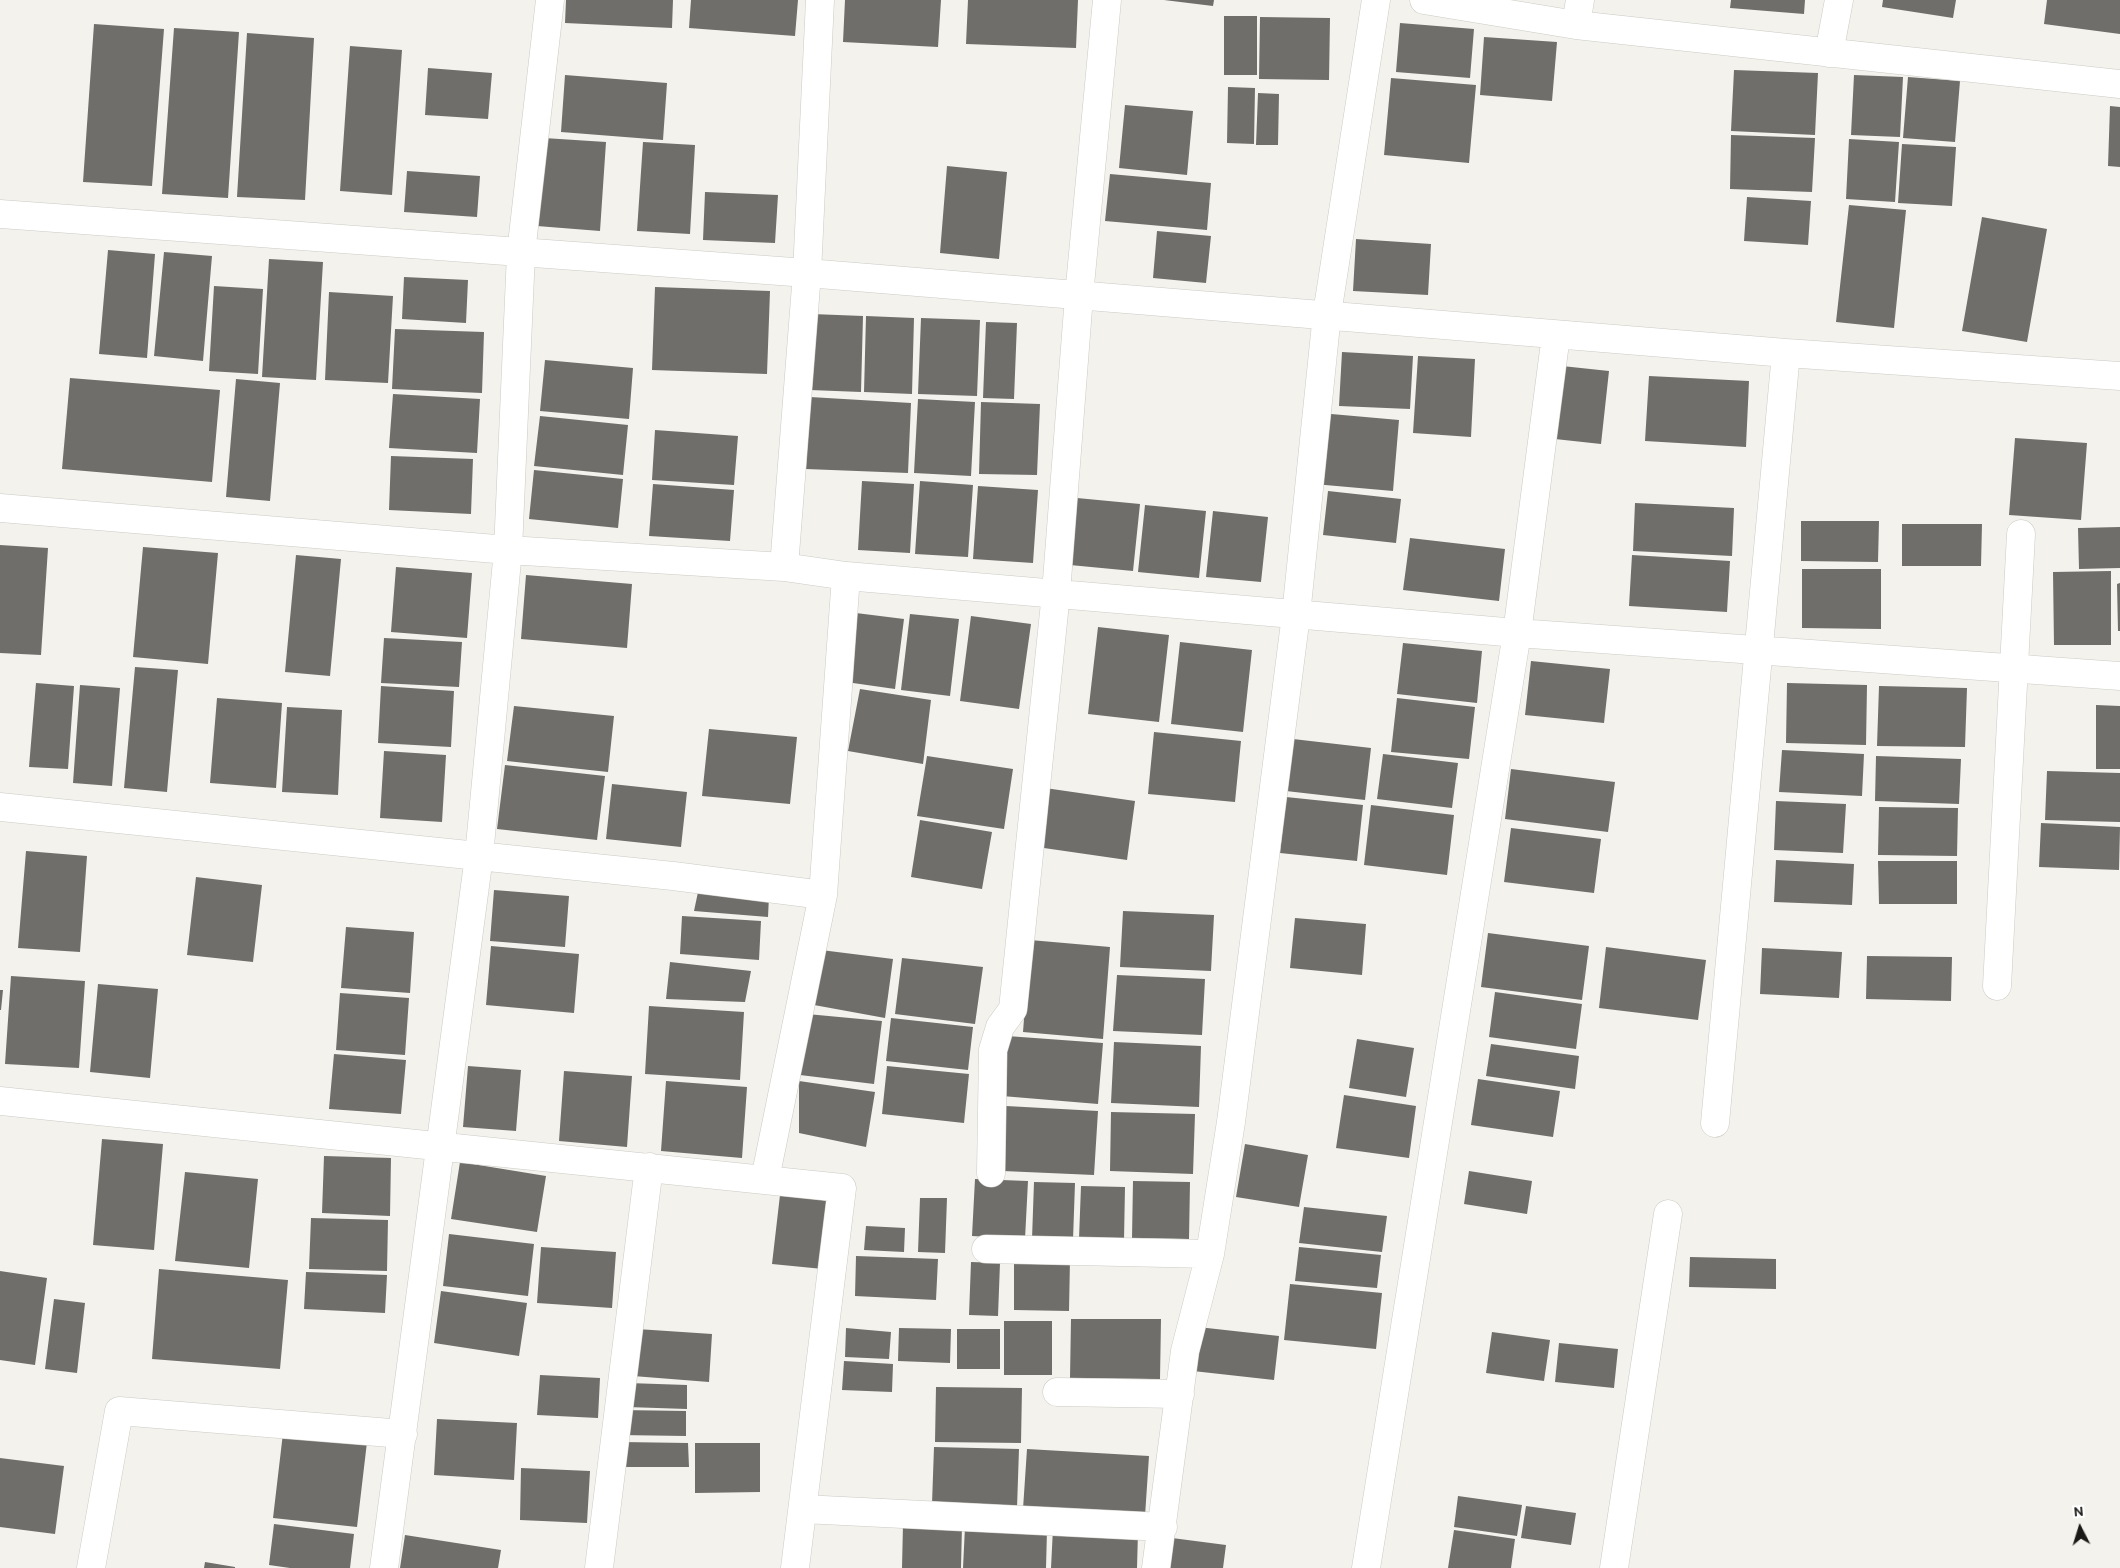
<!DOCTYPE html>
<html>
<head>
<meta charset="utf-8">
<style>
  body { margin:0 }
  #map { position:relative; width:2120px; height:1568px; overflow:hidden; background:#f3f2ec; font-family:Overpass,sans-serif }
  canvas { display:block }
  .north { position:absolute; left:2055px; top:1503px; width:50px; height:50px; -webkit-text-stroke:4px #fff; paint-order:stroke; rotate:355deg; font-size:14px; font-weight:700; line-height:20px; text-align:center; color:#1a1917 }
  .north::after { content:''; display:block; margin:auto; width:18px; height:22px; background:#1a1917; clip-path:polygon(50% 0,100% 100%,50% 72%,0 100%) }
</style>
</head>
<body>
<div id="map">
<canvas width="2120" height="1568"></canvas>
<div class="north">N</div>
</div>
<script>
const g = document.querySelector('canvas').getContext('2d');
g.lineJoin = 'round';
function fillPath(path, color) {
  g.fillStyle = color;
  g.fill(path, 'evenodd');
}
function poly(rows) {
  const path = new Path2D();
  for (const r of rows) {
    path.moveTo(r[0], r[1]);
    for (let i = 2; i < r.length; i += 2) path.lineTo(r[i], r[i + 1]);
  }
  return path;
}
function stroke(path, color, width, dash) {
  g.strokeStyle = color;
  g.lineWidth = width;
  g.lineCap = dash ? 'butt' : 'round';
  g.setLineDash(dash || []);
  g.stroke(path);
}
fillPath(poly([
  [566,0,673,0,672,28,565,23],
  [691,0,798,0,795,36,689,28],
  [845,0,941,0,938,47,843,42],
  [968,0,1078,0,1076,48,966,44],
  [1164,0,1214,0,1213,6],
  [1731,0,1805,0,1804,14,1730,8],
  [1883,0,1956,0,1953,18,1882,7],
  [2047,0,2120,0,2120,34,2044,24],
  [1224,16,1257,16,1257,75,1224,75],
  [1260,17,1330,18,1329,80,1259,79],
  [1400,23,1474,29,1470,78,1396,72],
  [94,24,164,29,152,186,83,182],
  [174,28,239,32,228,198,162,194],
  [247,33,314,38,305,200,237,197],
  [1484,37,1557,42,1552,101,1480,95],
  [350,46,402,50,392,195,340,191],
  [428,68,492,73,488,119,425,115],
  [1734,70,1818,73,1815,135,1731,131],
  [565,75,667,83,663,140,561,132],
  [1854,75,1903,77,1900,137,1851,135],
  [1908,77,1960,81,1955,142,1903,138],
  [1391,78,1476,85,1469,163,1384,155],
  [1228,87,1255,88,1254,144,1227,143],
  [1258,93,1279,94,1278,145,1256,145],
  [1125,105,1193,111,1187,175,1119,168],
  [2110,106,2120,107,2120,167,2108,166],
  [1731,135,1815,138,1812,192,1730,189],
  [544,138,606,142,600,231,537,226],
  [1849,139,1899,142,1895,202,1846,199],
  [643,142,695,145,690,234,637,231],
  [1902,144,1956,147,1952,206,1898,203],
  [947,166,1007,172,999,259,940,253],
  [407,171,480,176,477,217,404,212],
  [1110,174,1211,183,1207,230,1105,221],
  [705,192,778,195,775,243,703,240],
  [1747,197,1811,201,1808,245,1744,241],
  [1849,205,1906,210,1894,328,1836,322],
  [1982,217,2047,229,2027,342,1962,331],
  [1157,231,1211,236,1206,283,1153,278],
  [1356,239,1431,244,1428,295,1353,291],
  [108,250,155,254,147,358,99,354],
  [164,252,212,256,203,361,154,356],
  [269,259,323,262,316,380,262,377],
  [404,277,468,280,466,323,402,319],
  [214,286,263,289,258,374,209,371],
  [655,287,770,291,767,374,652,370],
  [329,292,393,296,388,383,325,380],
  [812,314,863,316,861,392,810,390],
  [866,316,914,318,912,394,864,392],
  [921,318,980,320,977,396,918,394],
  [986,322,1017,323,1014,399,983,398],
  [395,329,484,332,482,393,392,389],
  [1342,352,1413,356,1410,409,1339,406],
  [1418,356,1475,359,1471,437,1413,433],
  [545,360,633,368,629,419,540,411],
  [1562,366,1609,371,1601,444,1555,439],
  [1649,376,1749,381,1746,447,1645,441],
  [70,378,220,390,212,482,62,469],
  [236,379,280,383,270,501,226,497],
  [393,394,480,399,477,453,389,448],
  [810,397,911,403,908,473,806,469],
  [918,399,975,402,971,476,914,473],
  [981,402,1040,404,1037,475,979,474],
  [1320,413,1399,420,1393,491,1314,484],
  [540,416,628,425,623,475,534,466],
  [655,430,738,436,734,485,652,480],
  [2015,438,2087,443,2081,520,2009,515],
  [391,456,473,459,471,514,389,510],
  [534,470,623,479,618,528,529,519],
  [862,481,914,484,910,553,858,550],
  [920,481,973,485,968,557,915,554],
  [653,484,734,490,730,541,649,536],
  [978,486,1038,490,1033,563,973,559],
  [1328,491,1401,499,1396,543,1323,535],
  [1077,498,1140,504,1133,571,1070,565],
  [1635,503,1734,508,1732,556,1633,551],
  [1145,505,1206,511,1199,578,1138,572],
  [1213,511,1268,517,1261,582,1206,577],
  [1801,521,1879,521,1878,562,1801,561],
  [1902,524,1982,524,1981,566,1902,566],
  [2120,527,2120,568,2079,569,2078,528],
  [1410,538,1505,549,1499,601,1403,590],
  [0,545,48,548,41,655,0,653],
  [143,547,218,553,208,664,133,657],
  [296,555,341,559,330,676,285,672],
  [1632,555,1730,561,1727,612,1629,606],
  [396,567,472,573,467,638,391,632],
  [1802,569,1881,569,1881,629,1802,628],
  [2111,571,2111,645,2054,645,2053,572],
  [526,575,632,584,627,648,521,639],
  [2120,583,2120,631,2118,631,2117,584],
  [856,613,904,619,895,689,846,682],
  [910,614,959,619,950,696,901,690],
  [971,616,1031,624,1019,709,960,701],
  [1098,627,1169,635,1159,722,1088,714],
  [384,638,462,642,459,687,381,683],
  [1180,642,1252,650,1243,732,1171,724],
  [1403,643,1482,651,1477,703,1397,694],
  [1531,661,1610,669,1604,723,1525,715],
  [135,667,178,670,167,792,124,788],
  [36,683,74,686,68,769,29,767],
  [1787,683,1867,685,1866,745,1786,743],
  [80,685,120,688,112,786,73,783],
  [381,686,454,691,451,747,378,743],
  [1879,686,1967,688,1965,747,1877,746],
  [860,689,931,700,923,764,848,751],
  [217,698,282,703,276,788,210,783],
  [1397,698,1475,707,1469,759,1391,752],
  [2096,705,2120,706,2120,769,2096,769],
  [514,706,614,716,608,772,507,761],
  [287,707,342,710,338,795,282,792],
  [709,729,797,737,790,804,702,796],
  [1154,732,1241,741,1235,802,1148,794],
  [1293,739,1371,748,1365,800,1286,791],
  [1782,750,1864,754,1862,796,1779,792],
  [384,751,446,755,442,822,380,818],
  [1383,754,1458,763,1452,808,1377,799],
  [927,756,1013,769,1004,829,917,816],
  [1876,756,1961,759,1959,804,1875,801],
  [505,765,605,776,597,840,497,829],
  [1511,769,1615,782,1608,832,1505,819],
  [2047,771,2120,773,2120,822,2045,820],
  [612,784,687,792,681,847,606,839],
  [1045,788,1135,801,1127,860,1037,847],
  [1286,797,1363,805,1357,861,1280,853],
  [1776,801,1846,804,1843,853,1774,850],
  [1371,805,1454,815,1447,875,1364,865],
  [1879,807,1958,808,1957,856,1878,855],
  [920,820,992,832,982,889,911,877],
  [2041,823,2120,827,2119,870,2039,867],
  [1511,828,1601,839,1594,893,1504,882],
  [26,851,87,856,80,952,18,948],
  [1776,860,1854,864,1852,905,1774,902],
  [1878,861,1957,861,1957,904,1879,904],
  [196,877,262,885,253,962,187,955],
  [494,890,569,896,565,947,490,941],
  [698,892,769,896,768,917,694,911],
  [1123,911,1214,915,1211,971,1120,967],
  [682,916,761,921,759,960,680,954],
  [1295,918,1366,924,1362,975,1290,968],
  [346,927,414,932,410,993,341,988],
  [1488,933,1589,946,1582,1000,1481,987],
  [1030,940,1110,947,1103,1039,1023,1032],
  [491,946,579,954,574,1013,486,1005],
  [1606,947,1706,960,1698,1020,1599,1008],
  [1762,948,1842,952,1839,998,1760,994],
  [821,950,893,959,885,1018,814,1005],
  [1867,956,1952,957,1951,1001,1866,999],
  [902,958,983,967,975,1024,895,1014],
  [670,962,751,971,745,1002,666,999],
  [1117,975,1205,979,1202,1035,1113,1031],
  [11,976,85,981,79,1068,5,1064],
  [98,984,158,989,150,1078,90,1072],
  [0,990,3,990,1,1010,0,1010],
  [1495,992,1582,1004,1576,1049,1489,1037],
  [340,993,409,998,405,1055,336,1050],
  [649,1006,744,1012,740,1080,645,1074],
  [807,1014,882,1021,874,1084,800,1075],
  [891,1018,973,1027,968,1070,886,1061],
  [1007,1036,1103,1043,1098,1104,1002,1096],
  [1357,1039,1414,1048,1406,1097,1349,1088],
  [1114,1042,1201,1046,1199,1107,1111,1103],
  [1491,1044,1579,1056,1575,1089,1486,1076],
  [334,1054,406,1060,401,1114,329,1109],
  [468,1066,521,1070,516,1131,463,1127],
  [887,1066,969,1074,964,1123,882,1114],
  [564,1071,632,1076,627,1147,559,1141],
  [1478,1079,1560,1091,1553,1137,1471,1125],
  [666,1081,747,1087,742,1158,661,1151],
  [799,1081,875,1092,866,1147,799,1133],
  [1344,1095,1416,1106,1409,1158,1336,1148],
  [1006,1106,1098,1111,1094,1175,1003,1171],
  [1111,1112,1195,1114,1193,1174,1110,1171],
  [102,1139,163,1144,154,1250,93,1245],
  [1245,1144,1308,1155,1299,1207,1236,1197],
  [324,1156,391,1158,390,1216,322,1213],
  [460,1162,546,1176,537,1232,451,1219],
  [1469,1171,1532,1181,1527,1214,1464,1204],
  [185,1172,258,1179,249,1268,175,1261],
  [975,1179,1028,1181,1025,1239,972,1236],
  [1133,1181,1190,1182,1189,1239,1132,1238],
  [1034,1182,1075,1183,1073,1240,1032,1239],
  [1081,1186,1125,1187,1124,1240,1079,1239],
  [780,1195,830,1201,823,1269,772,1264],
  [920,1198,947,1198,945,1253,918,1252],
  [1304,1207,1387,1216,1382,1252,1299,1243],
  [311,1218,388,1220,387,1271,309,1269],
  [866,1226,905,1228,904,1252,864,1250],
  [449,1234,534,1244,528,1296,443,1286],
  [541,1247,616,1252,612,1308,537,1303],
  [1299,1247,1381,1255,1377,1288,1295,1281],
  [856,1256,938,1259,936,1300,855,1296],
  [1690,1257,1776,1259,1776,1289,1689,1287],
  [1014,1259,1070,1259,1069,1311,1014,1310],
  [971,1262,1000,1263,998,1316,969,1315],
  [159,1269,288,1280,280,1369,152,1359],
  [0,1271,47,1278,35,1365,0,1360],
  [306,1272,387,1275,385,1313,304,1309],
  [1290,1284,1382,1293,1376,1349,1284,1340],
  [441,1291,527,1303,519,1356,434,1343],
  [54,1299,85,1303,77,1373,45,1369],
  [1071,1319,1161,1319,1160,1379,1070,1378],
  [1004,1321,1052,1321,1052,1375,1004,1375],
  [1198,1327,1279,1336,1274,1380,1193,1371],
  [846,1328,891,1332,889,1359,845,1357],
  [899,1328,951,1329,950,1363,898,1361],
  [637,1329,712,1334,709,1382,633,1376],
  [957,1329,1000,1329,1000,1369,957,1369],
  [1492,1332,1550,1340,1544,1381,1486,1373],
  [1559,1343,1618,1349,1614,1388,1555,1382],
  [844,1361,893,1364,892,1392,842,1390],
  [540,1375,600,1378,598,1418,537,1415],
  [628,1383,687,1385,687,1409,627,1407],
  [936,1387,1022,1388,1021,1443,935,1442],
  [620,1410,686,1411,686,1436,619,1435],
  [437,1419,517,1423,514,1480,434,1475],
  [283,1433,367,1442,357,1527,273,1518],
  [622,1442,688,1443,689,1467,623,1467],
  [695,1443,760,1443,760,1492,695,1493],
  [934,1447,1019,1449,1017,1508,932,1504],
  [1027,1449,1149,1456,1145,1516,1023,1509],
  [0,1458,64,1466,55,1534,0,1527],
  [521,1468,590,1471,587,1523,520,1520],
  [1458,1496,1522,1505,1517,1536,1454,1527],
  [1526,1506,1576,1513,1571,1545,1521,1538],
  [274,1524,354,1534,350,1568,290,1568,269,1565],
  [903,1524,962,1525,961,1568,902,1568],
  [965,1527,1047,1530,1046,1568,963,1568],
  [1053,1528,1138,1532,1137,1568,1051,1568],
  [1454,1530,1515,1539,1511,1568,1448,1568],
  [405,1535,501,1550,498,1568,400,1568],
  [1172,1538,1226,1545,1223,1568,1168,1568],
  [205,1562,235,1567,235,1568,204,1568]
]), '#706e6a');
const minor = poly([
  [1424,0,1576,25,2120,84],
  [1576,25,1580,0],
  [1829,53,1839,0],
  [0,214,807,273,1786,353,2120,376],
  [0,508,508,550,784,567,846,576,1517,633,2120,676],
  [784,567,807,273,820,0],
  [0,807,673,876,823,895],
  [1997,986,2021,534],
  [0,1101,842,1188,795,1568],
  [1715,1123,1786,353],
  [991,1173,993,1050,1000,1027,1013,1009,1056,593,1079,296,1107,0],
  [765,1179,823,895,846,576],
  [986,1249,1210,1254],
  [1057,1392,1180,1394],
  [803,1509,1163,1527],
  [91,1568,119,1411,403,1434],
  [384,1568,479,856,508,550,521,253,550,0],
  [599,1568,649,1167],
  [1156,1568,1185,1351,1210,1254,1231,1122,1296,615,1327,314,1376,0],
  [1366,1568,1517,633,1556,335],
  [1614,1568,1668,1214]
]);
stroke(minor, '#cbcac5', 29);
stroke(minor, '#fff', 28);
</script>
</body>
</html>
